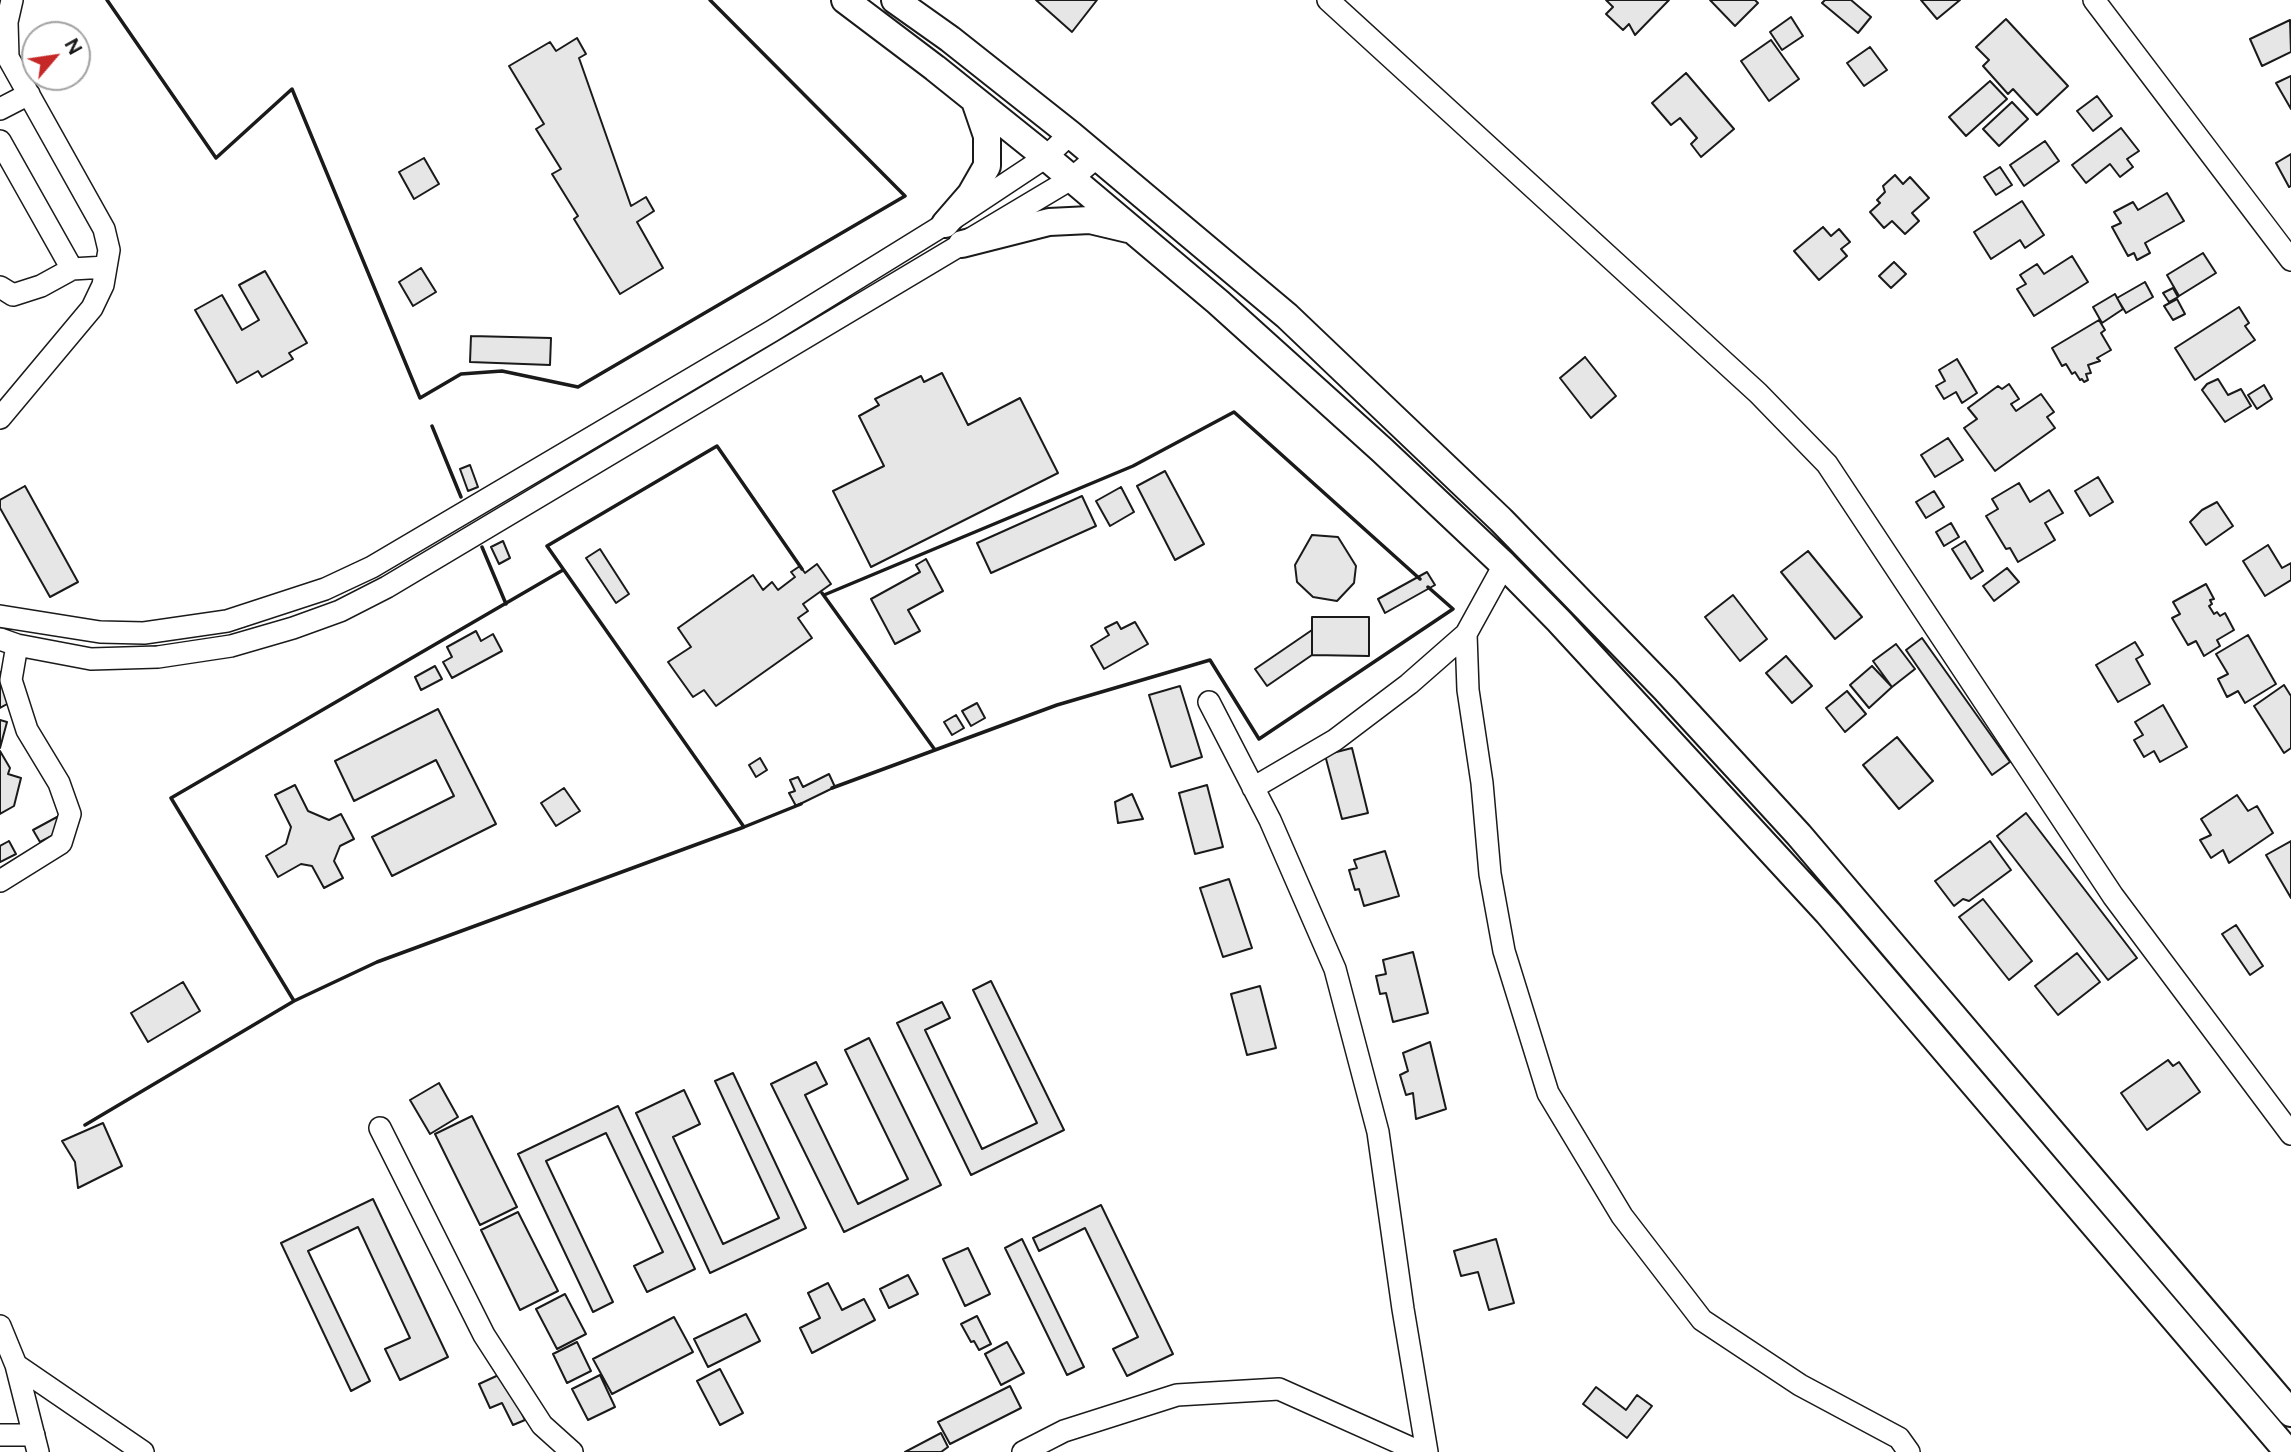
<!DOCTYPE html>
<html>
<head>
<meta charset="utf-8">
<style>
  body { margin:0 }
  #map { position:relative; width:2291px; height:1452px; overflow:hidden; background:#fff; font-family:Figtree,sans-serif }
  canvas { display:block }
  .north { position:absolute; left:21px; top:21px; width:70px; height:70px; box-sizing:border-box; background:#fff; border:2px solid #a3a3a3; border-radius:50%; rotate:61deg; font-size:19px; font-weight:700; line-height:28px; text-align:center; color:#1a1a1a }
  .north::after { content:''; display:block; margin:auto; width:24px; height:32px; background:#c62828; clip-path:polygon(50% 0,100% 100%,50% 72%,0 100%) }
</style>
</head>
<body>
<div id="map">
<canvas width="2291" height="1452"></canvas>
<div class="north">N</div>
</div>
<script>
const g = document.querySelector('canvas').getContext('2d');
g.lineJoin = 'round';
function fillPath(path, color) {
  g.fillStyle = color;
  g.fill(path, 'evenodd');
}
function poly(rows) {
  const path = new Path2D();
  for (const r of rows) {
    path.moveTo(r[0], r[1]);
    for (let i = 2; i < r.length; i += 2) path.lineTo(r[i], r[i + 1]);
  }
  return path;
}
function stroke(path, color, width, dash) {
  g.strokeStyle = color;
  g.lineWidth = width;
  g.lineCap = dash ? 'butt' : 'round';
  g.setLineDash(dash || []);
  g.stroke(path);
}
const building = poly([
  [1036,0,1097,0,1072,32,1036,0],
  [1606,0,1669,0,1635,35,1629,24,1623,30,1606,14,1613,7,1606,0],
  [1710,0,1755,0,1758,3,1735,26,1710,0],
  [1825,0,1851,0,1871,17,1858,33,1822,3,1825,0],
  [1921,0,1960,0,1937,19,1921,0],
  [1791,17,1803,36,1782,50,1770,32,1791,17],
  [2006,19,2068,86,2037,115,2013,89,2008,94,1983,66,1989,60,1976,47,2006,19],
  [2290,20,2291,52,2262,66,2250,39,2290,20],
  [577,38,586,54,579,58,631,206,646,197,654,211,637,222,663,268,620,294,574,219,578,216,552,174,561,169,536,129,544,124,509,66,550,42,556,51,577,38],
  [1771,40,1799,79,1769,101,1741,61,1771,40],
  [1870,47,1887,70,1864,86,1847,63,1870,47],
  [1686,73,1734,129,1701,157,1691,144,1697,138,1680,118,1671,125,1652,103,1686,73],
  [2291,76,2291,109,2276,83,2291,76],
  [1990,81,2007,99,1966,136,1949,117,1990,81],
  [2097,96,2112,116,2093,131,2077,111,2097,96],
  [2012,102,2028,119,1999,146,1983,129,2012,102],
  [2121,128,2139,151,2127,159,2133,167,2120,177,2110,164,2086,183,2072,165,2121,128],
  [2045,141,2059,161,2024,186,2010,165,2045,141],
  [2291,154,2291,186,2289,187,2276,163,2291,154],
  [424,158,439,184,414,199,399,172,424,158],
  [2000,167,2012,185,1996,195,1984,177,2000,167],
  [1895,175,1903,184,1910,177,1929,198,1912,213,1919,221,1905,234,1892,221,1884,228,1870,212,1880,203,1877,200,1885,192,1883,186,1895,175],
  [2167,193,2184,221,2145,243,2150,253,2137,260,2134,253,2128,256,2112,227,2121,223,2114,212,2133,202,2138,210,2167,193],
  [2022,201,2044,235,2025,248,2020,240,1991,259,1974,232,2022,201],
  [1823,227,1831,236,1839,229,1850,242,1841,249,1847,256,1819,280,1794,251,1823,227],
  [2203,253,2216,273,2179,296,2167,275,2203,253],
  [2072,256,2088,282,2034,316,2017,289,2026,284,2020,275,2037,264,2044,274,2072,256],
  [1894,262,1906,274,1891,288,1879,276,1894,262],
  [421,268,436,292,413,306,399,282,421,268],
  [265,271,307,343,289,353,293,359,262,377,258,371,237,383,195,310,222,295,242,330,259,320,239,285,265,271],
  [2145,282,2153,297,2126,313,2117,298,2145,282],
  [2173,288,2178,297,2169,302,2163,293,2173,288],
  [2115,294,2123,309,2102,323,2093,307,2115,294],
  [2177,299,2185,314,2173,320,2164,306,2177,299],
  [2239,307,2249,323,2245,326,2255,340,2195,380,2175,348,2239,307],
  [2099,320,2105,330,2101,333,2111,350,2097,358,2100,361,2088,365,2091,373,2086,374,2088,380,2084,382,2082,379,2080,380,2075,372,2072,374,2066,364,2062,366,2052,348,2099,320],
  [471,336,551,338,550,365,470,362,471,336],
  [1585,357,1616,396,1591,418,1560,378,1585,357],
  [1957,359,1977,393,1962,403,1956,392,1944,399,1936,386,1945,381,1939,370,1957,359],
  [942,373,968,425,1020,398,1058,473,871,567,833,491,884,466,859,416,879,405,875,399,921,376,924,382,942,373],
  [2218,379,2228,395,2241,389,2251,406,2225,422,2202,390,2207,384,2218,379],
  [2009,384,2019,399,2011,404,2016,411,2041,394,2054,412,2047,417,2055,428,1995,471,1964,428,1977,419,1968,408,1998,386,2002,389,2009,384],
  [2264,385,2272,399,2257,409,2248,395,2264,385],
  [1948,438,1963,460,1935,477,1921,455,1948,438],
  [470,465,478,487,468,491,460,469,470,465],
  [1165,471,1204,544,1175,560,1137,486,1165,471],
  [2098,477,2113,502,2090,516,2075,491,2098,477],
  [2019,483,2030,502,2049,490,2063,513,2045,523,2055,540,2018,562,2010,548,2006,549,1986,516,1998,509,1992,499,2019,483],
  [25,486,78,582,50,597,0,508,0,500,25,486],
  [1121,487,1134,512,1110,526,1096,501,1121,487],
  [1934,491,1944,507,1926,518,1916,502,1934,491],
  [1082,496,1096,526,991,573,977,543,1082,496],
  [2217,502,2233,526,2206,545,2190,522,2202,510,2217,502],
  [1951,523,1959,537,1944,546,1936,532,1951,523],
  [1312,535,1338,537,1356,566,1354,583,1337,601,1313,597,1297,582,1295,565,1312,535],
  [503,541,510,558,499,564,491,547,503,541],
  [1965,541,1983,571,1971,579,1952,549,1965,541],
  [2268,545,2282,568,2291,563,2291,580,2265,596,2243,561,2268,545],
  [600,549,629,594,616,603,586,558,600,549],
  [1808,551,1862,617,1835,639,1781,572,1808,551],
  [926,559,943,591,908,610,920,631,895,644,871,599,920,572,916,565,926,559],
  [817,564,831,584,803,604,808,611,798,618,812,638,716,706,704,690,693,697,668,662,691,647,678,628,753,575,763,590,772,582,778,590,795,577,791,572,800,566,805,573,817,564],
  [2007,568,2019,582,1994,601,1983,586,2007,568],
  [1427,572,1435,585,1385,613,1378,599,1427,572],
  [2206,584,2214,599,2210,600,2212,604,2209,606,2214,614,2217,612,2220,616,2225,613,2234,630,2217,640,2220,646,2204,656,2196,641,2188,645,2172,618,2180,614,2173,602,2206,584],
  [1733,595,1767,639,1740,661,1705,617,1733,595],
  [1312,617,1369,617,1369,656,1312,655,1312,617],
  [1117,622,1121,629,1135,622,1148,644,1104,669,1091,646,1109,635,1105,628,1117,622],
  [1312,630,1312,655,1267,686,1255,669,1312,630],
  [476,631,481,641,493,634,502,651,452,678,443,662,452,657,447,647,476,631],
  [2248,635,2276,684,2245,703,2238,691,2227,697,2218,679,2228,674,2216,654,2248,635],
  [1922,638,2010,762,1992,775,1906,650,1922,638],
  [2135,642,2143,655,2136,659,2150,684,2118,702,2096,665,2135,642],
  [1896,644,1915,669,1892,687,1873,661,1896,644],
  [1786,656,1812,686,1792,703,1766,673,1786,656],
  [435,666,442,679,421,690,415,677,435,666],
  [1872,666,1892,687,1869,708,1850,685,1872,666],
  [0,672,4,673,9,703,0,708,0,672],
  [2284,685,2291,696,2291,748,2284,753,2254,706,2284,685],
  [1180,686,1202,757,1171,767,1149,695,1180,686],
  [1847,691,1866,714,1845,732,1826,708,1847,691],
  [977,703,985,718,971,726,962,711,977,703],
  [2163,705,2187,747,2160,762,2154,751,2144,757,2134,740,2143,735,2135,722,2163,705],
  [438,709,496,824,392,876,372,837,454,796,436,760,354,801,335,761,438,709],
  [956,715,964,728,952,735,944,722,956,715],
  [0,720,7,722,0,748,0,720],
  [1897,737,1933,781,1899,809,1863,765,1897,737],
  [1352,748,1368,813,1342,819,1325,755,1352,748],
  [0,751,10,768,8,774,21,778,14,806,0,814,0,751],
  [760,758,767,770,756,777,749,765,760,758],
  [829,774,835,787,796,806,789,793,795,791,790,780,798,777,803,787,829,774],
  [295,785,308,811,329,820,341,814,354,839,340,846,334,861,343,878,324,888,312,866,301,864,278,877,266,856,286,844,291,827,275,795,295,785],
  [1207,785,1223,847,1195,854,1179,793,1207,785],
  [564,788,580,811,556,826,541,803,564,788],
  [1132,794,1143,819,1118,823,1115,802,1132,794],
  [2237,795,2248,811,2257,806,2273,833,2229,863,2223,850,2211,858,2200,840,2211,835,2201,819,2237,795],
  [2026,813,2137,958,2108,980,1997,836,2026,813],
  [57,817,63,830,40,842,33,830,57,817],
  [9,841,16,854,0,862,0,846,9,841],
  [1990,841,2011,870,1969,901,1963,899,1954,906,1935,881,1990,841],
  [2291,841,2291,898,2266,855,2291,841],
  [1385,851,1399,896,1364,906,1359,889,1355,890,1349,870,1357,868,1354,860,1385,851],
  [1229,879,1252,948,1223,957,1200,888,1229,879],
  [1983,899,2032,961,2009,980,1959,917,1983,899],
  [2236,925,2263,966,2250,975,2222,934,2236,925],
  [1413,952,1428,1013,1393,1022,1386,993,1380,994,1376,976,1386,974,1383,960,1413,952],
  [2077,953,2100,982,2058,1015,2035,986,2077,953],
  [991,981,1064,1130,971,1175,897,1023,942,1002,950,1018,925,1030,982,1149,1037,1123,973,990,991,981],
  [183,982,200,1011,148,1042,131,1013,183,982],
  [1260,986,1276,1048,1247,1055,1231,994,1260,986],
  [869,1038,941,1185,844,1232,771,1084,816,1062,827,1084,805,1095,858,1204,908,1179,845,1050,869,1038],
  [1430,1042,1446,1109,1416,1119,1413,1093,1406,1095,1400,1075,1408,1071,1403,1053,1430,1042],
  [2168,1060,2173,1066,2179,1062,2200,1092,2147,1130,2121,1093,2168,1060],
  [733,1073,806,1228,710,1273,636,1113,684,1090,700,1124,673,1137,723,1244,779,1218,715,1081,733,1073],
  [439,1083,458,1117,430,1134,410,1100,439,1083],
  [618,1106,695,1269,647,1292,634,1266,663,1252,606,1133,546,1161,613,1302,593,1312,518,1154,618,1106],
  [472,1116,517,1207,480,1225,435,1134,472,1116],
  [103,1123,122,1166,78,1188,75,1162,62,1141,103,1123],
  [373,1199,448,1357,400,1380,385,1349,410,1338,358,1227,308,1251,370,1381,351,1391,281,1243,373,1199],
  [1101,1205,1173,1354,1127,1376,1113,1349,1138,1337,1085,1228,1039,1251,1033,1238,1101,1205],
  [518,1212,558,1291,520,1310,481,1230,518,1212],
  [1022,1239,1084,1367,1067,1375,1005,1248,1022,1239],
  [1496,1239,1514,1303,1489,1310,1478,1272,1461,1276,1454,1251,1496,1239],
  [968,1248,990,1294,965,1306,943,1259,968,1248],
  [908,1275,918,1294,889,1308,880,1289,908,1275],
  [828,1283,842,1310,864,1299,875,1320,812,1353,800,1328,820,1318,808,1293,828,1283],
  [565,1294,586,1334,557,1349,536,1309,565,1294],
  [746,1314,760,1341,708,1367,694,1339,746,1314],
  [977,1316,991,1344,979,1350,974,1341,971,1342,961,1324,977,1316],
  [674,1317,693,1352,612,1394,593,1359,674,1317],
  [577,1342,591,1371,567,1383,553,1354,577,1342],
  [1007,1342,1024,1373,1001,1385,985,1354,1007,1342],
  [720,1369,743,1413,720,1425,697,1381,720,1369],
  [503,1373,525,1420,513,1425,502,1403,490,1408,479,1384,503,1373],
  [600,1375,615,1407,588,1420,572,1389,600,1375],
  [1010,1386,1021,1408,950,1444,938,1422,1010,1386],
  [1596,1387,1626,1410,1637,1395,1652,1406,1627,1438,1583,1404,1596,1387],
  [941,1433,948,1447,941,1452,905,1452,941,1433]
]);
fillPath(building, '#e6e6e6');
stroke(building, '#1a1a1a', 2);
const minor = poly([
  [1328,0,1758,393,1827,464,2113,896,2291,1134],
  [2094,0,2291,260],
  [0,43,104,229,109,250,103,285,92,308,0,418],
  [8,57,7,22,12,0],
  [0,109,29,94],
  [0,141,72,269],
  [0,287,13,295,41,286,72,269,106,267],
  [1504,565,1466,634,1468,690,1482,783,1490,874,1504,951,1548,1093,1622,1216,1702,1320,1800,1385,1899,1438,1909,1452],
  [0,616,100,632,144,633,227,621,325,589,372,567,772,331,945,224,1046,157,1070,134],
  [0,639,17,645,91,659,158,657,231,646,293,628,340,611,387,587,1071,179,1097,157],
  [1209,702,1270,820,1335,969,1378,1132,1403,1309,1427,1452],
  [1253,788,1335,740,1409,684,1466,634],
  [0,881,61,843,70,814,59,783,27,730,11,680,17,645],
  [380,1128,484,1335,542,1425,572,1452],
  [0,1326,16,1365,38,1452],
  [16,1365,143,1452],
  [0,1435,34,1435],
  [1023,1452,1064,1431,1177,1395,1279,1389,1420,1452]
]);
const major = poly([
  [845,0,935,68,1046,157,1218,302,1382,450,1504,565,1559,621,1828,913,2288,1452],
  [895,0,950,39,1070,134,1287,316,1501,520,1665,689,1799,835,2291,1413],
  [945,224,971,194,987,166,987,136,975,101],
  [962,244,1049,222,1090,220,1128,229]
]);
stroke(minor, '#1a1a1a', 24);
stroke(major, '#1a1a1a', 30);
stroke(minor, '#fff', 21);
stroke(major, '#fff', 26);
stroke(poly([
  [107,0,216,158,292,89,420,398,461,374,502,371,578,387,905,196,710,0],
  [432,426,461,497],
  [482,547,506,604],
  [822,593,935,750],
  [824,595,1133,466,1234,412,1420,579],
  [832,788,1057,705,1210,660,1259,739,1453,609,1428,587],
  [744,827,547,546,717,446,802,569],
  [294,1001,171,798,563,570],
  [85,1125,294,1001,377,962,744,827,801,804]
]), '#1a1a1a', 3.5);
</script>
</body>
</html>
